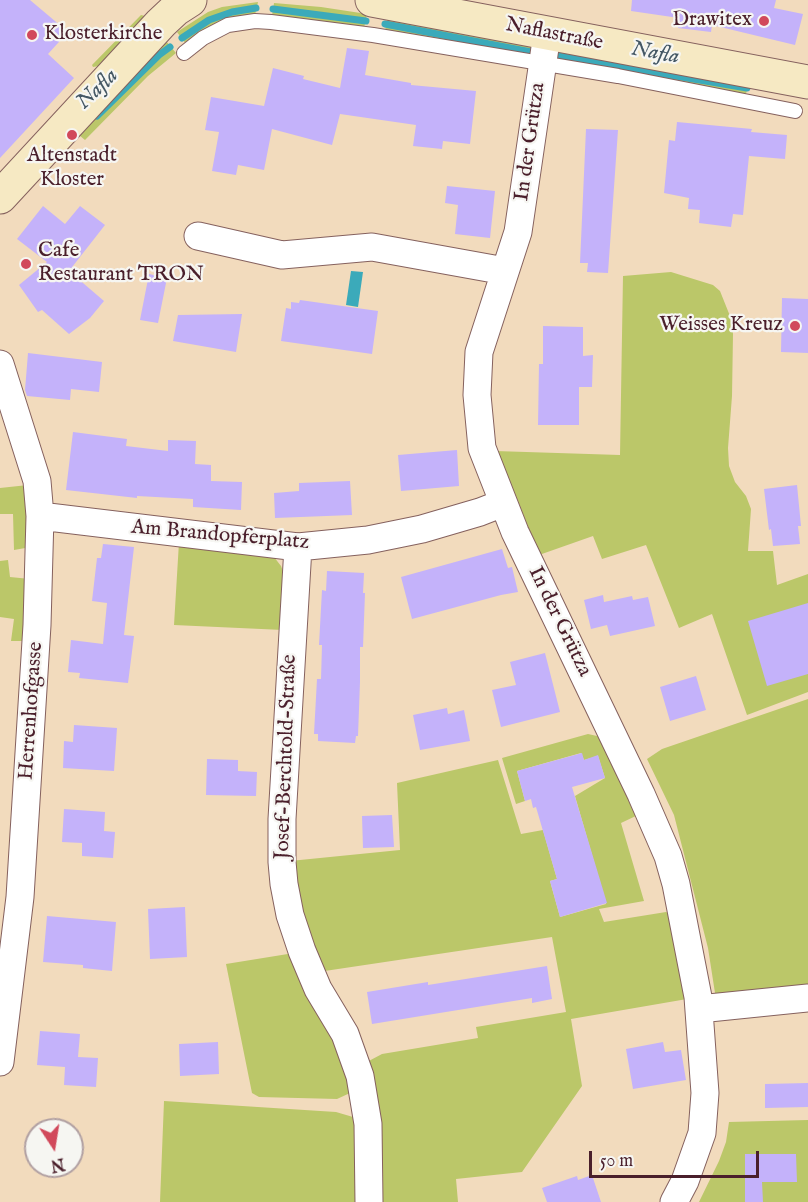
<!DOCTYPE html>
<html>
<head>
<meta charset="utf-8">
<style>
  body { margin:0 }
  #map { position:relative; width:808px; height:1202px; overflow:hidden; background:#f2dbbd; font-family:"IM FELL English",serif }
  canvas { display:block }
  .north { position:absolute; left:24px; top:1118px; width:60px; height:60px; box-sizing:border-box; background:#f6f6f2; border:2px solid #b1a0a2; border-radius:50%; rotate:168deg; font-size:16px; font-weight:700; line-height:24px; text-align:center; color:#4a1f2b }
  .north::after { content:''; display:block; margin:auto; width:21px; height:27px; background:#d1495b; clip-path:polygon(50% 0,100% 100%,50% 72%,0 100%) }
  .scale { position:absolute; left:589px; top:1151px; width:170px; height:27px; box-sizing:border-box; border:3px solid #4a1f2b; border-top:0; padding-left:8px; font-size:18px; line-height:21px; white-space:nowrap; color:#4a1f2b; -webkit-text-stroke:4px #f6f6f2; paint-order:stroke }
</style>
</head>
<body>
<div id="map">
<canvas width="808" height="1202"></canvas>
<div class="north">N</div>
<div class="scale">50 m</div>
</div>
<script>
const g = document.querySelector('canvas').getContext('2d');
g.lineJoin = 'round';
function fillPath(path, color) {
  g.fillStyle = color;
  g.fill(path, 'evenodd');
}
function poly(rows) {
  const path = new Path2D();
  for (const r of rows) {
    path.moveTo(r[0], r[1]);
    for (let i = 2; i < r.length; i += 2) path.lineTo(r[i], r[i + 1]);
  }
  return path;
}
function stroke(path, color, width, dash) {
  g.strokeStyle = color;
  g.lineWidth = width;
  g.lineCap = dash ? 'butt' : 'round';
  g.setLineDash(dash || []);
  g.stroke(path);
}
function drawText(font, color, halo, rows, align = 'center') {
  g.font = font + ' "IM FELL English",serif';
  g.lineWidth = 4.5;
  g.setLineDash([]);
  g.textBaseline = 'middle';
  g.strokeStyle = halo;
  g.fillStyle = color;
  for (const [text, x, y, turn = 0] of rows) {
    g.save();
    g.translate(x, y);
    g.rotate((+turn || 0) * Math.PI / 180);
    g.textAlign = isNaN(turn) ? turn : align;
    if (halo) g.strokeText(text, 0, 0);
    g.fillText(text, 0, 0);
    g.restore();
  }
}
fillPath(poly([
  [258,2,255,15,186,44,177,32,208,12,222,7],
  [274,3,321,7,367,14,364,28,272,16],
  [141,15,145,16,99,66,93,67,92,65],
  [388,16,533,43,530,58,385,31],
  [166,41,176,53,148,76,85,140,74,131],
  [560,48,749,81,746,94,557,62],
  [671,272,713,285,720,291,730,316,733,334,732,396,728,448,729,466,735,482,746,496,751,509,748,551,773,551,777,585,808,574,808,692,747,715,712,614,679,628,646,545,602,559,593,536,539,555,516,496,495,451,620,455,623,276],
  [28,485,31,547,14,550,13,514,0,514,0,488],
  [179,542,274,557,281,566,286,579,283,630,174,625],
  [8,560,10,577,30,579,28,641,11,641,14,619,0,617,0,561],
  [808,699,808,990,722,996,715,993,708,948,674,815,647,759,662,749],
  [588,734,606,738,640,814,621,823,644,901,599,909,604,922,666,912,672,915,687,999,571,1019,582,1086,522,1172,456,1179,458,1202,376,1202,365,1063,382,1054,478,1038,476,1027,566,1012,552,937,318,972,290,861,400,850,397,783,498,760,521,834,543,830,557,879,550,881,560,917,606,904,575,796,605,778,598,756,584,760,581,753,517,771,525,801,516,804,502,758],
  [294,953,340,1049,350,1093,337,1099,259,1097,252,1093,226,964],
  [164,1101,336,1112,353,1117,359,1120,362,1202,160,1202],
  [808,1120,808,1202,699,1202,719,1161,726,1142,729,1122]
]), '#bbc769');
fillPath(poly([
  [351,271,363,272,358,307,346,305]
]), '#3baaba');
stroke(poly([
  [273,9,366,21],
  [385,24,531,52],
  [182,38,209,20,232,12,256,8],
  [557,56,747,88],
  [97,116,159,55,170,47]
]), '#3baaba', 7);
fillPath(poly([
  [0,0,30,0,68,32,48,54,74,78,0,158],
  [632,0,776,0,774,8,803,14,795,45,712,25,711,32,678,28,679,18,631,11],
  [347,48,369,51,365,75,411,83,411,85,476,91,470,144,443,141,442,149,413,146,416,125,340,114,332,145,272,129,264,170,238,165,236,175,212,171,219,132,205,130,211,97,264,106,273,68,304,76,303,79,340,88],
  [677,122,752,129,751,132,787,135,785,159,749,156,743,215,733,214,731,227,699,223,700,210,688,209,689,198,664,193,669,140,675,141],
  [586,129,618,130,608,273,587,272,588,263,580,263],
  [447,186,495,191,490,238,455,234,458,205,445,203],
  [43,206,65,224,80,206,105,225,69,271,104,301,90,318,69,334,42,310,38,312,19,285,47,262,17,239],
  [149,274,167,278,158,323,140,320],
  [782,298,808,299,808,353,781,352],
  [300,300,378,311,372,354,281,341,286,308,291,309,291,302,299,303],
  [242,314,236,352,173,341,178,315],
  [543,326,583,327,583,356,593,355,592,387,579,387,579,425,538,425,539,364,543,364],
  [28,353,102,362,99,392,71,389,70,400,27,396,25,390],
  [73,432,127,439,126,446,168,451,168,440,196,441,195,464,211,465,211,481,242,482,241,510,193,507,193,499,137,496,137,498,66,490],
  [457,450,459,486,401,491,398,455],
  [350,481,352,515,275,518,274,493,299,491,299,483],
  [797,485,801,526,798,526,800,544,773,546,771,529,769,530,764,489],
  [103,544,134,547,124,635,134,636,128,683,79,678,80,673,68,672,71,640,103,644,107,603,92,601,97,558,101,558],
  [502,549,508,568,512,567,518,592,501,595,412,619,401,577],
  [327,571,364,573,363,593,365,593,363,647,360,647,360,682,358,736,356,736,355,743,318,741,318,734,314,734,317,679,321,679,322,645,319,645,322,590,326,591],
  [603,595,604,602,632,596,633,600,648,597,655,626,610,636,607,625,591,629,584,600],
  [808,603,808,674,767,686,748,621],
  [545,653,560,712,501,727,492,690,516,685,510,662],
  [696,676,706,710,670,721,660,687],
  [447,708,448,714,464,710,470,741,420,750,413,715],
  [74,725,117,728,114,771,63,768,64,741,73,742],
  [582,753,584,760,598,755,605,778,572,787,607,903,560,917,550,881,557,879,536,807,533,808,531,799,525,801,517,771],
  [207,759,238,760,238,771,257,772,256,796,206,795],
  [64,809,105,812,104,831,115,832,113,858,82,856,82,843,62,842],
  [392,815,394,847,363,848,362,816],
  [185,907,187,957,150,959,148,909],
  [47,916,116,922,112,971,83,968,83,965,43,962],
  [547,966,552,999,532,1003,532,998,372,1024,367,992,428,982,428,985],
  [40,1031,80,1034,78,1057,98,1058,96,1087,64,1085,65,1067,37,1065],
  [218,1042,219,1074,180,1076,179,1044],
  [663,1042,665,1052,681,1050,686,1080,633,1089,626,1049],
  [808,1083,808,1107,765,1108,765,1084],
  [745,1154,796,1154,797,1182,762,1182,763,1202,745,1202],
  [592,1175,601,1202,547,1202,542,1188,577,1176,578,1180]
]), '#c4b2fa');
const lane = poly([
  [184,53,203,38,228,25,255,21,271,22,373,35,618,76,795,111]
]);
const street = poly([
  [547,34,518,232,479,352,477,395,482,448,515,532,641,794,668,856,676,884,698,997,705,1093,702,1133,685,1181,674,1202],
  [198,236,282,255,372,247,505,271],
  [0,364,37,481,40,516,37,625,20,897,0,1062],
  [40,516,298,547,368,540,422,529,480,512,503,503],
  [298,547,282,819,282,862,284,884,290,915,302,951,318,989,345,1034,360,1076,368,1124,369,1202],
  [699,1009,808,998]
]);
const secondary = poly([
  [372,0,808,82],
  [0,197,161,23,176,9,190,0]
]);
stroke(lane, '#85615e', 16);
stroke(street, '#85615e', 29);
stroke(secondary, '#85615e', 35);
stroke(lane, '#fff', 14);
stroke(street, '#fff', 27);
stroke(secondary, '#f6e9c3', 33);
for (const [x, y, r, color] of [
  [764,21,6,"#d1495b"],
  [32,35,6,"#d1495b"],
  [72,135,6,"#d1495b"],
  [26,264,6,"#d1495b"],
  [795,326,6,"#d1495b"]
]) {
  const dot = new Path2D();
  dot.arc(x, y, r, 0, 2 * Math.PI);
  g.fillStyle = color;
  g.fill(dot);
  stroke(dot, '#f6f6f2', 2);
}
drawText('21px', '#4a1f2b', '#f6f6f2', [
  ["Drawitex",752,21],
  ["Klosterkirche",44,35,"left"],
  ["Altenstadt",72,157,"center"],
  ["Kloster",72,181,"center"],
  ["Cafe",38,252,"left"],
  ["Restaurant TRON",38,276,"left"],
  ["Weisses Kreuz",783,326]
], 'right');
drawText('21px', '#4a1f2b', '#f6f6f2', [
  ["Naflastraße",554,35,11],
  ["In der Grütza",531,142,-82],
  ["Am Brandopferplatz",220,536,5],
  ["In der Grütza",559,622,64],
  ["Herrenhofgasse",32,711,-86],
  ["Josef-Berchtold-Straße",287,757,-88]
]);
drawText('italic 22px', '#445764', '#f6f6f2', [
  ["Nafla",655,54,10],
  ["Nafla",98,90,-44]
]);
</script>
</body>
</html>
